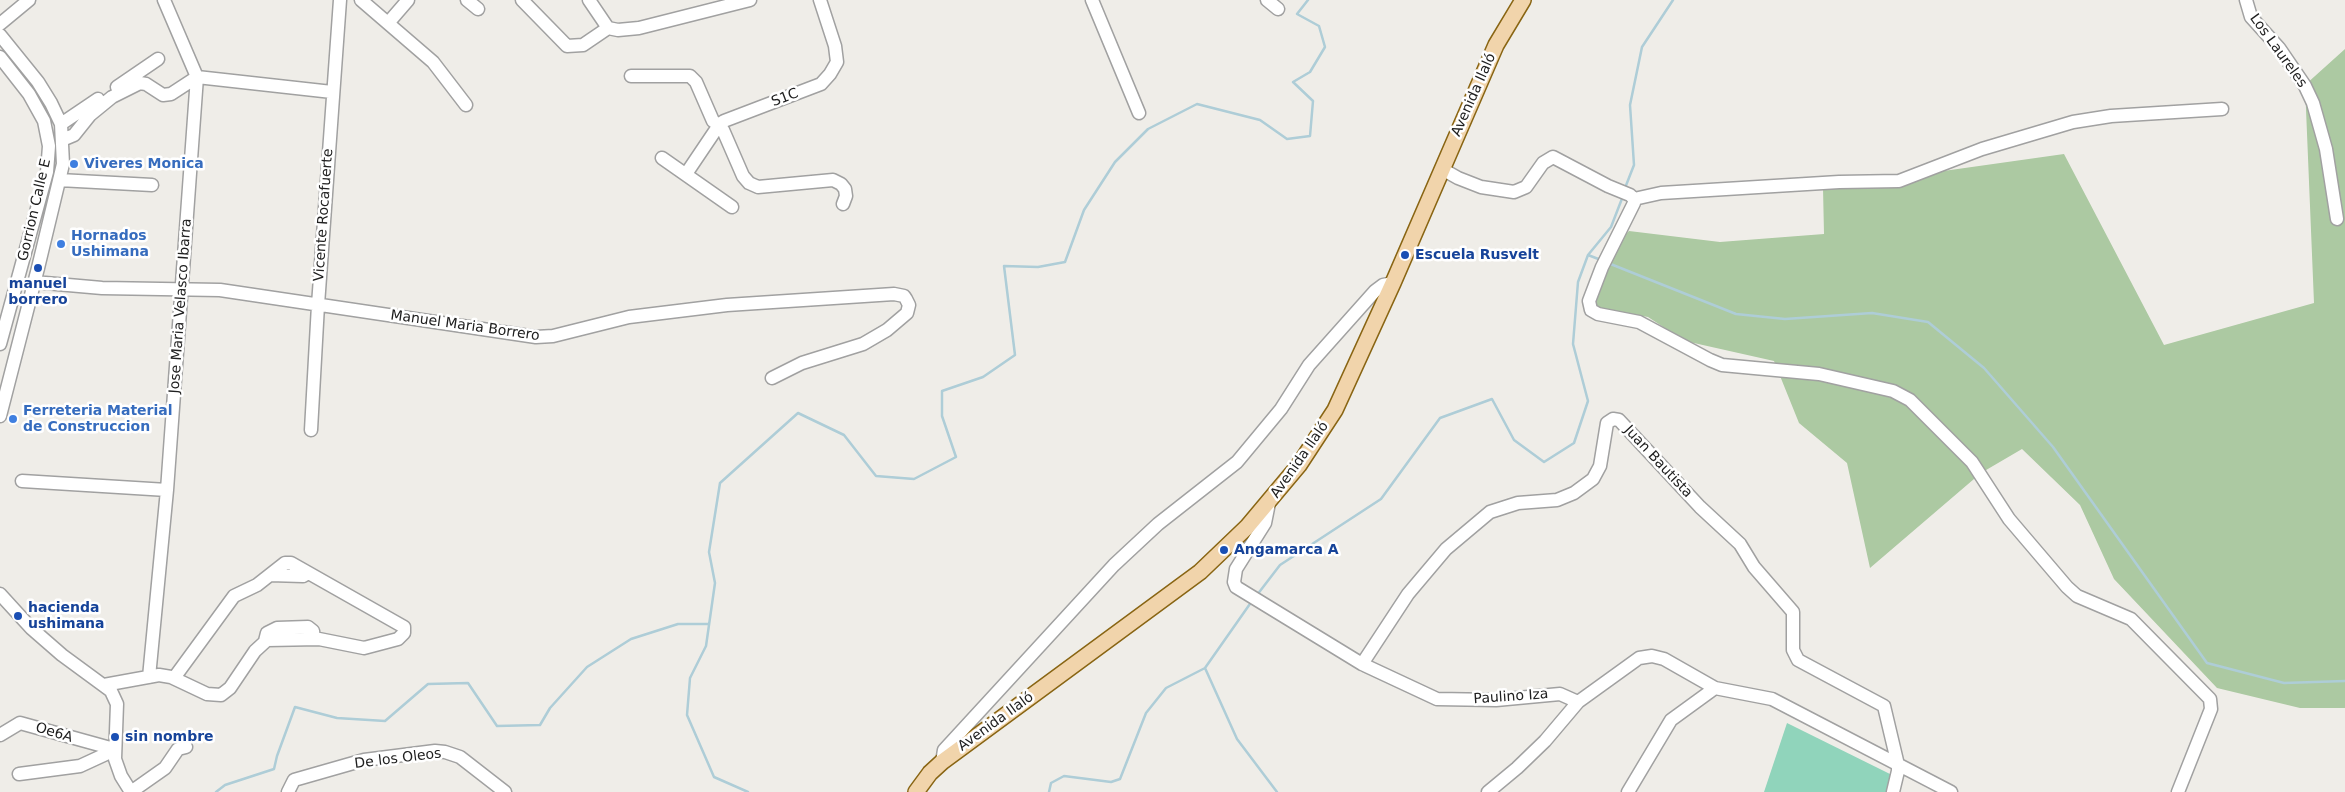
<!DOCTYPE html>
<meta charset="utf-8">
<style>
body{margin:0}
canvas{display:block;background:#efede8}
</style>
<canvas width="2345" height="792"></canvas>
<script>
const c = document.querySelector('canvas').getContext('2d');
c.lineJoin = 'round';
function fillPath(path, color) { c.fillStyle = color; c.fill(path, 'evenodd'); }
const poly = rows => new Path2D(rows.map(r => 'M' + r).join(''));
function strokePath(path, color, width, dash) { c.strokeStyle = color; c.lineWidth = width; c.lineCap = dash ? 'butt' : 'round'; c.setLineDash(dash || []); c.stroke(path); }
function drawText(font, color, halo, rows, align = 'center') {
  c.font = font + ' "DejaVu Sans",sans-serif'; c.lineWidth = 5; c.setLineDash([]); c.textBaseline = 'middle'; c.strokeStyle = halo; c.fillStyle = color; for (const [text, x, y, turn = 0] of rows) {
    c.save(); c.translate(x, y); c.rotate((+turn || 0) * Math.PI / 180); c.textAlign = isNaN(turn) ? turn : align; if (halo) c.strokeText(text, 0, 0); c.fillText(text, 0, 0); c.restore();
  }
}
fillPath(poly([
 [2345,49,2345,708,2300,708,2217,688,2114,579,2080,505,2022,449,1981,473,1870,568,1847,463,1799,423,1774,361,1685,341,1648,317,1596,308,1595,280,1609,250,1629,231,1720,242,1824,234,1823,188,2064,154,2164,345,2314,303,2305,85]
]), '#acc9a2');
fillPath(poly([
 [1787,723,1892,775,1887,792,1764,792]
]), '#90d4bb');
strokePath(poly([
 [1625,188,1634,165,1630,105,1642,47,1673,0],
 [1588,255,1601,260],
 [1608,263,1736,314,1785,319,1872,313,1928,322,1984,368,2053,447,2207,663,2284,683,2345,681],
 [1257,595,1280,565,1381,499,1440,418,1492,399,1514,440,1544,462,1574,443,1588,401,1573,344,1578,282,1588,255,1611,227,1623,196],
 [1205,668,1237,739,1277,792],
 [216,792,225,785,274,769,277,756,295,707,337,718,385,721,428,684,468,683,497,726,540,725,550,708,587,667,631,639,678,624,708,624],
 [748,792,714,777,687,715,690,678,706,646,715,583,709,552,720,483,798,413,844,435,876,476,914,479,956,457,942,416,942,391,983,377,1015,355,1004,266,1038,267,1065,262,1084,210,1115,162,1148,129,1197,104,1260,120,1287,139,1310,136,1313,101,1293,82,1310,72,1325,47,1319,26,1297,14,1308,0],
 [1049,792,1051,783,1064,776,1111,782,1120,779,1146,713,1166,688,1205,668,1252,601]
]), '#aecdd7', 2.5);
const minor = poly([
 [361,0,433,62,466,105],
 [467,0,478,9],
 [522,0,567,46,583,45,608,28],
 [589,0,608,28],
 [1092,0,1139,113],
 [1267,0,1278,9],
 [2246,0,2251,17,2279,48,2305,86,2313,103,2326,149,2337,219],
 [389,22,408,0],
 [0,24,29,0],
 [608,28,618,30,639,28,750,0],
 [0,35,38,82,51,103,61,124,63,164,38,268,0,416],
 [0,57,29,94,44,121,49,146,47,172,0,344],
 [631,76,690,76,696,82,713,121,719,125,723,130,743,176,749,183,758,187,833,180,841,184,845,189,846,196,843,204],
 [117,87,158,59],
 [61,124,98,99],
 [62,140,74,135,90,115,112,97,140,83,146,84,163,95,171,94,197,77,332,92],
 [662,158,732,207],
 [1442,169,1458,178,1481,187,1514,192,1526,187,1543,163,1553,157,1608,186,1630,195,1634,199,1634,203,1602,267,1589,301,1591,310,1598,314,1639,322,1710,360,1722,365,1819,374,1893,391,1910,400,1972,462,2009,519,2067,587,2077,596,2131,619,2210,699,2211,709,2178,792],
 [686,174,719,125,724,121,821,84,830,74,837,62,835,46,820,0],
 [59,180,152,185],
 [1634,199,1661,193,1839,182,1899,181,1982,149,2073,122,2111,116,2222,109],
 [34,282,102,288,220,290,536,337,553,336,629,317,727,305,894,294,904,296,906,299,909,305,907,313,887,330,863,344,802,363,772,378],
 [311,430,318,305,340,0],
 [22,481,167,490],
 [1269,503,1265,523,1236,569,1234,582,1236,587,1362,664,1437,699,1496,700,1560,694,1578,702,1639,658,1652,656,1664,659,1715,688,1772,699,1951,792],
 [270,575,303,576,308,573],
 [0,594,31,628,62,655,111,691,117,704,115,759,121,776,131,792],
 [265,641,267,633,277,628,308,627,313,631,314,639],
 [1362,664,1408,594,1446,549,1490,512,1518,503,1557,500,1574,493,1593,479,1600,466,1607,423,1613,419,1619,420,1700,507,1740,544,1754,567,1793,612,1793,650,1798,660,1884,706,1898,765,1898,771,1893,792],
 [149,677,167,490,197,77,164,0],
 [104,685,159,675,171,677,207,694,221,695,230,688,255,651,267,640,319,639,364,648,398,639,404,633,404,627,291,563,285,563,257,585,234,596,174,678],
 [0,735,20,723,114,749],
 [942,762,944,750,1114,565,1158,524,1237,462,1281,409,1309,365,1375,291,1383,285,1393,283],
 [19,774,80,766,106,754,111,749],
 [131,792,165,768,178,749,186,747],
 [288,792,294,780,364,760,435,751,445,752,460,757,505,792],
 [1488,792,1517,768,1545,741,1578,702],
 [1628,792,1671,720,1715,688]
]);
const major = poly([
 [916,792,930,773,942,762,1200,572,1247,527,1299,465,1335,410,1393,283,1496,45,1523,0]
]);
strokePath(minor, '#a1a1a1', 15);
strokePath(major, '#896513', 18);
strokePath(minor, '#fff', 12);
strokePath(major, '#f1d4ab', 15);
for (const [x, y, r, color] of [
 [74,164,5,"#3f7fe0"],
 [61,244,5,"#3f7fe0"],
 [1405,255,5,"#1a4fb4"],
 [38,268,5,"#1a4fb4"],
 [13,419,5,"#3f7fe0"],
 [1224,550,5,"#1a4fb4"],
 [18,616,5,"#1a4fb4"],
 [115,737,5,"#1a4fb4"]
]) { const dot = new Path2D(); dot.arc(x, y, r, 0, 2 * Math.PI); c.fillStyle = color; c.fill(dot); strokePath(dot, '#fff', 2); }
drawText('14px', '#202020', '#fff', [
 ["Los Laureles",2278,51,54],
 ["Avenida Ilaló",1474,95,-66],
 ["S1C",785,98,-21],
 ["Gorrion Calle E",35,210,-77],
 ["Vicente Rocafuerte",324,215,-86],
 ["Jose Maria Velasco Ibarra",181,306,-86],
 ["Manuel Maria Borrero",465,326,8],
 ["Avenida Ilaló",1300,460,-55],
 ["Juan Bautista",1658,462,47],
 ["Paulino Iza",1511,697,-4],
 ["Avenida Ilaló",996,722,-36],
 ["Oe6A",54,733,17],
 ["De los Oleos",398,759,-7]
]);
drawText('bold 14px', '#366cbe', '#fff', [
 ["Viveres Monica",84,164],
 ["Hornados",71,236],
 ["Ushimana",71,252],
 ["Ferreteria Material",23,411],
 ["de Construccion",23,427]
], 'left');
drawText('bold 14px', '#164399', '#fff', [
 ["Escuela Rusvelt",1415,255],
 ["manuel",38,284,"center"],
 ["borrero",38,300,"center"],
 ["Angamarca A",1234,550],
 ["hacienda",28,608],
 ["ushimana",28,624],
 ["sin nombre",125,737]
], 'left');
</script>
